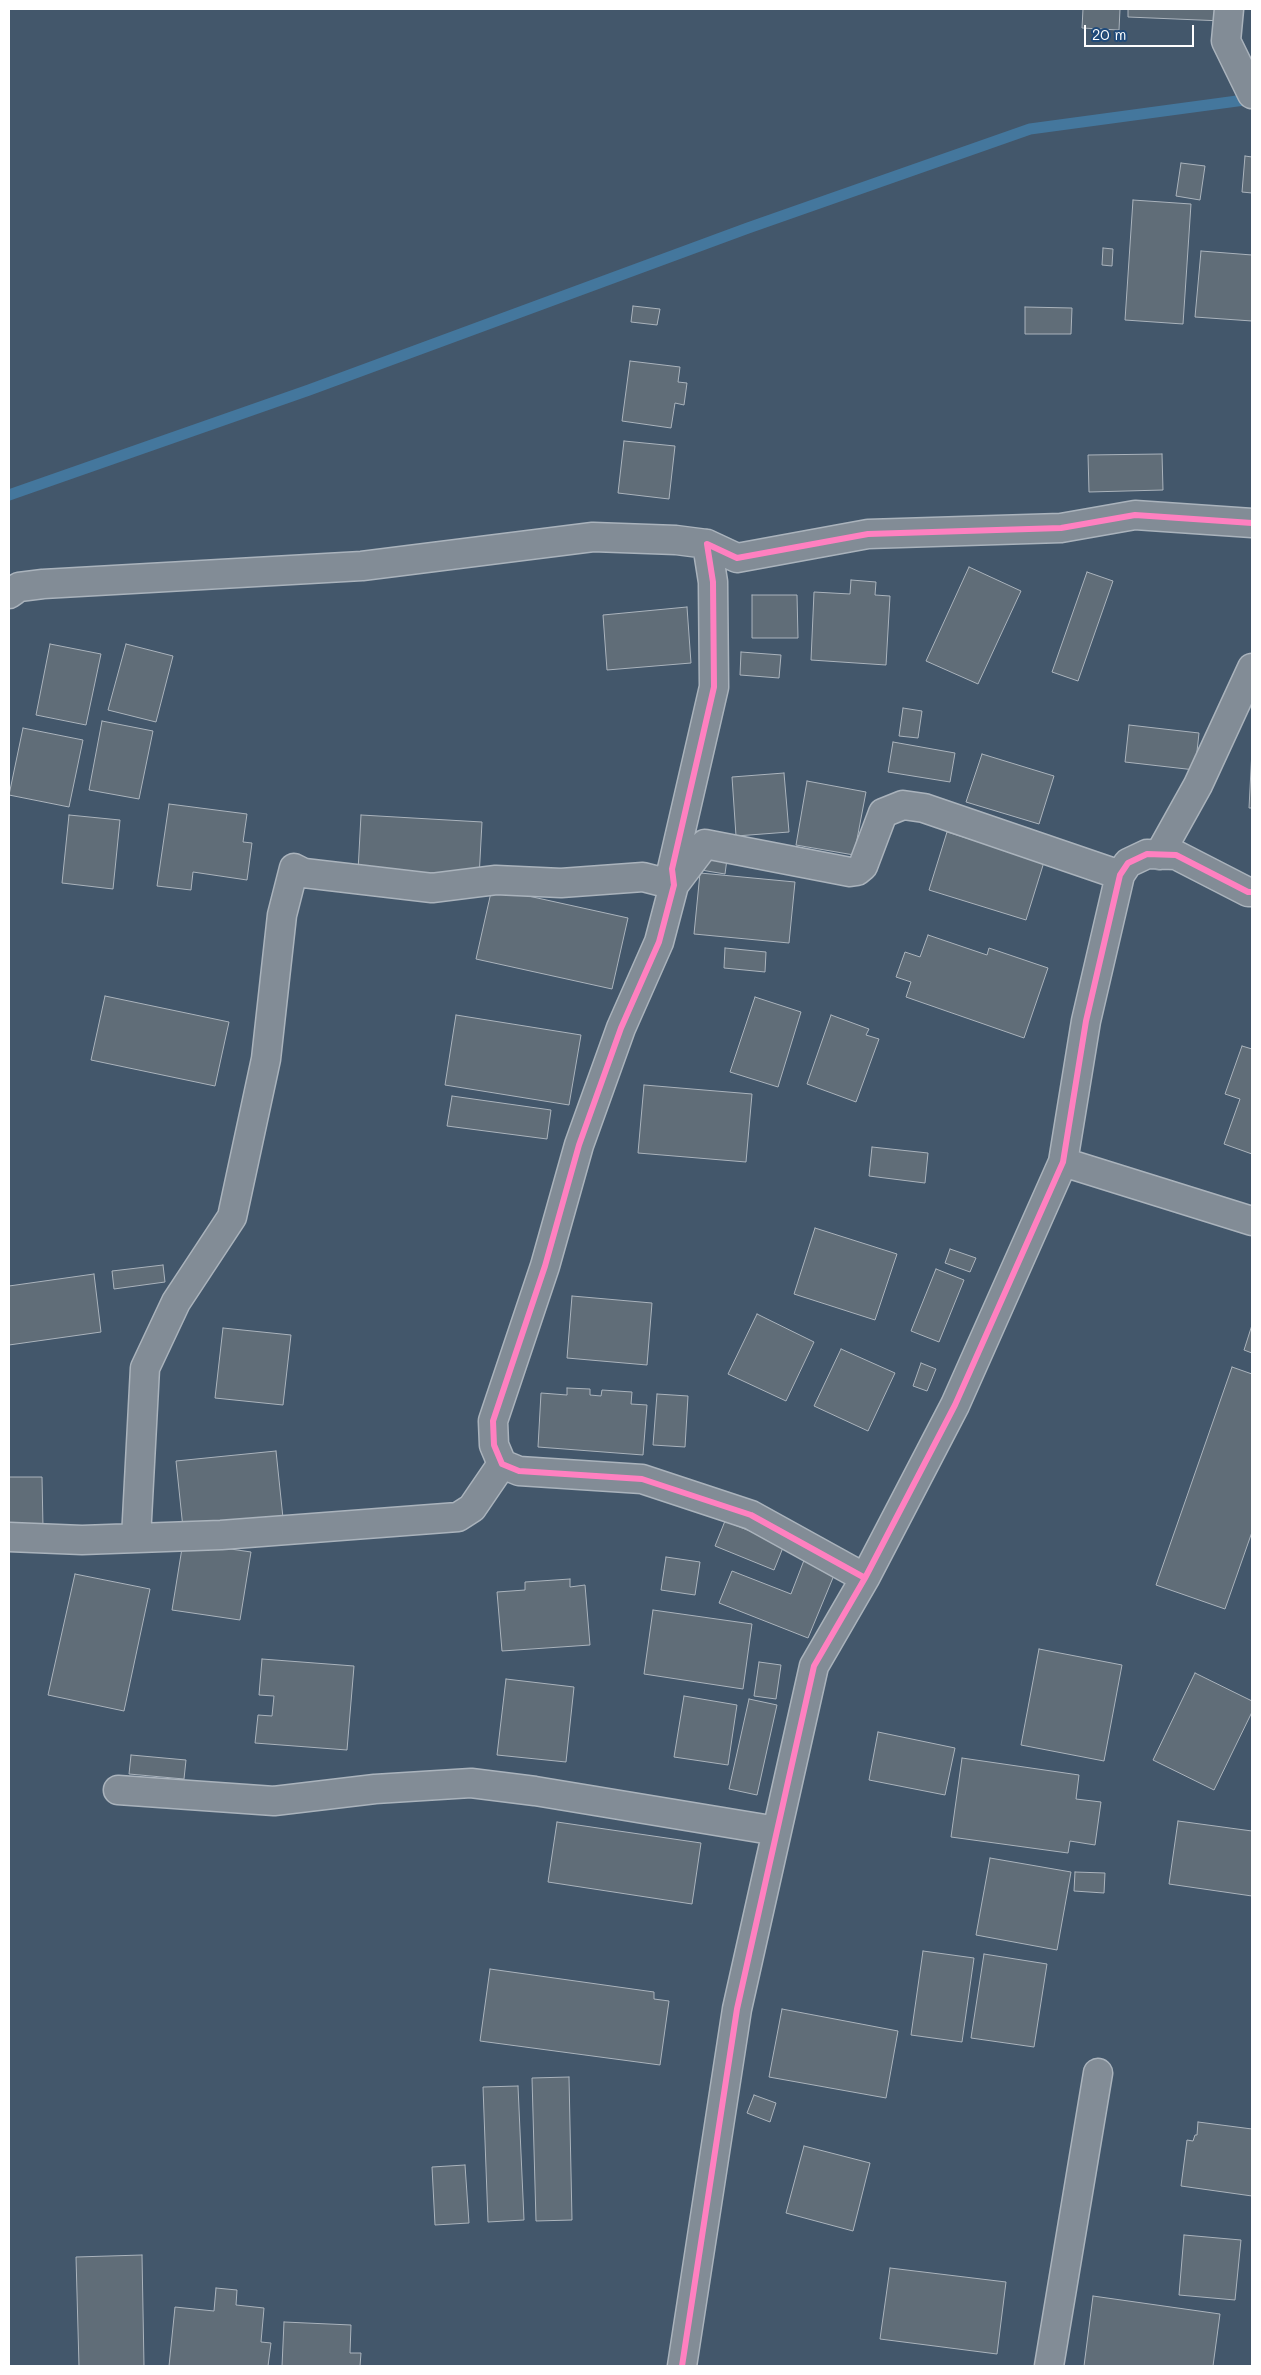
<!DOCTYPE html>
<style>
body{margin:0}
#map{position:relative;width:1261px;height:2375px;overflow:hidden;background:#43576b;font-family:Mali,sans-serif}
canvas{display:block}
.frame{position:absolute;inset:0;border:10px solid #fff;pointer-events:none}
.scale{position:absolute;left:1084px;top:25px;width:110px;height:22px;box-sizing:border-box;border:2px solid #fff;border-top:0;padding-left:6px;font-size:15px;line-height:18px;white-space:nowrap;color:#fff;-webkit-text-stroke:4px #1f4a7a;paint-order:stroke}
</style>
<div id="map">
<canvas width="1261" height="2375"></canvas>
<div class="frame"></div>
<div class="scale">20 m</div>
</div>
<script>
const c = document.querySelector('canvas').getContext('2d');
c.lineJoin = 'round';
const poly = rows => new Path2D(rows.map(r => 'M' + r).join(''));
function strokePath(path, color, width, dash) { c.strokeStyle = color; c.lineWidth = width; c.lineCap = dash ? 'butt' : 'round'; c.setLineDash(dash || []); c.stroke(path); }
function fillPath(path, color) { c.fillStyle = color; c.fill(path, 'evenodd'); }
strokePath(poly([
 [9,495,309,390,748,228,1030,129,1252,99]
]), '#44779d', 11);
const building = poly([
 [1083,9,1120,9,1119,30,1082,28,1083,9],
 [1128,9,1223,9,1223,21,1128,17,1128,9],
 [1245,156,1252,157,1252,193,1242,192,1245,156],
 [1181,163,1205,166,1200,200,1176,196,1181,163],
 [1133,200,1191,204,1183,324,1125,320,1133,200],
 [1103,248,1113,249,1112,266,1102,265,1103,248],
 [1201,251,1252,255,1252,321,1195,317,1201,251],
 [633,306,660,309,657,325,631,322,633,306],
 [1025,307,1072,308,1071,334,1025,334,1025,307],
 [630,361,680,367,678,382,687,383,684,405,675,403,671,428,622,421,630,361],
 [624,441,675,446,669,499,618,493,624,441],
 [1162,454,1163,490,1089,492,1088,455,1162,454],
 [969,567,1021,591,978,684,926,661,969,567],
 [1087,572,1113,581,1078,681,1052,672,1087,572],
 [851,580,876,582,875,595,890,596,886,665,811,660,814,592,850,594,851,580],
 [752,595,797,595,798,638,752,638,752,595],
 [687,607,691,663,607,670,603,615,687,607],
 [50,644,101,654,86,725,36,715,50,644],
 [126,644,173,656,156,722,108,710,126,644],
 [741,652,781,655,779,678,740,675,741,652],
 [903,708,922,711,918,738,899,736,903,708],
 [102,721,153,731,139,799,89,790,102,721],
 [1129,725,1199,733,1195,770,1125,762,1129,725],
 [23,728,83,740,69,807,9,795,23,728],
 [893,742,955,753,950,782,888,772,893,742],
 [1252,750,1252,808,1249,808,1252,750],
 [982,754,1054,776,1039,824,966,802,982,754],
 [784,773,789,832,736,836,732,777,784,773],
 [807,781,866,792,854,855,796,845,807,781],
 [169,804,247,814,243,842,252,843,247,880,193,872,191,890,157,886,169,804],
 [69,815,120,820,113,889,62,883,69,815],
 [361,815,482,822,479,878,358,871,361,815],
 [947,832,1044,862,1026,920,929,890,947,832],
 [698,854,727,859,725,874,695,869,698,854],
 [700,873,795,882,789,943,694,934,700,873],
 [492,888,628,918,612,989,476,959,492,888],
 [928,935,987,955,989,948,1048,968,1024,1038,906,997,911,982,896,977,905,952,920,957,928,935],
 [725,948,766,952,765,972,724,968,725,948],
 [105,996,229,1022,215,1086,91,1060,105,996],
 [755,997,801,1012,778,1087,730,1072,755,997],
 [456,1015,581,1035,569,1105,445,1085,456,1015],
 [831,1015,869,1029,866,1035,879,1039,856,1102,807,1084,831,1015],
 [1242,1046,1252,1049,1252,1154,1224,1144,1240,1099,1225,1094,1242,1046],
 [644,1085,752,1094,746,1162,638,1153,644,1085],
 [452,1096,551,1110,547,1139,447,1126,452,1096],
 [872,1147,928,1153,925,1183,869,1176,872,1147],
 [815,1228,897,1254,875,1320,794,1294,815,1228],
 [950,1249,976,1258,970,1272,945,1263,950,1249],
 [163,1265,165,1282,114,1289,112,1271,163,1265],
 [936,1269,964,1280,939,1342,911,1331,936,1269],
 [94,1274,101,1332,9,1345,9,1286,94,1274],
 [572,1296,652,1303,647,1365,567,1358,572,1296],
 [757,1314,814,1342,786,1401,728,1374,757,1314],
 [1252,1325,1252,1353,1244,1350,1252,1325],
 [223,1328,291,1335,283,1405,215,1398,223,1328],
 [841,1349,895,1373,868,1431,814,1406,841,1349],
 [921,1363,936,1369,927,1391,913,1386,921,1363],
 [1232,1367,1252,1374,1252,1532,1225,1609,1156,1585,1232,1367],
 [567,1388,590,1389,590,1395,601,1396,602,1390,632,1392,631,1404,647,1405,643,1455,538,1447,541,1393,567,1395,567,1388],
 [657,1394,688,1396,685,1447,653,1445,657,1394],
 [276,1451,283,1518,183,1528,176,1461,276,1451],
 [9,1477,42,1477,43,1528,9,1528,9,1477],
 [725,1521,784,1545,774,1570,715,1546,725,1521],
 [183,1542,251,1552,240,1620,172,1610,183,1542],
 [806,1555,837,1568,808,1638,719,1603,732,1571,791,1594,806,1555],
 [666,1557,700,1562,695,1595,661,1590,666,1557],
 [75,1574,150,1589,124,1711,48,1695,75,1574],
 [570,1579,570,1587,585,1585,590,1645,502,1651,497,1592,525,1590,525,1582,570,1579],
 [653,1610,752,1624,743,1689,644,1674,653,1610],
 [1039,1649,1122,1665,1104,1761,1021,1745,1039,1649],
 [262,1659,354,1666,347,1750,255,1743,258,1715,272,1716,274,1696,259,1695,262,1659],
 [759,1662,781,1665,776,1699,754,1696,759,1662],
 [1195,1673,1252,1701,1252,1712,1214,1790,1153,1760,1195,1673],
 [506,1679,574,1687,566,1762,497,1755,506,1679],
 [684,1696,737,1705,728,1765,674,1757,684,1696],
 [749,1699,777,1705,757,1795,729,1789,749,1699],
 [878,1732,955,1748,945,1795,869,1780,878,1732],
 [131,1755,186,1760,184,1779,129,1774,131,1755],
 [962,1758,1079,1775,1076,1799,1101,1802,1095,1845,1070,1841,1068,1853,951,1837,962,1758],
 [1178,1821,1252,1831,1252,1896,1169,1884,1178,1821],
 [557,1822,701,1843,692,1904,548,1882,557,1822],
 [990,1858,1071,1872,1057,1950,976,1935,990,1858],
 [1075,1872,1105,1873,1104,1893,1074,1891,1075,1872],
 [923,1951,974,1958,962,2042,911,2035,923,1951],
 [984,1954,1047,1964,1034,2047,971,2038,984,1954],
 [490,1969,654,1992,654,1999,669,2001,660,2065,480,2041,490,1969],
 [782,2009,898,2031,886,2098,769,2077,782,2009],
 [569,2077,572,2220,536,2221,532,2078,569,2077],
 [518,2086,524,2220,488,2222,483,2087,518,2086],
 [754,2095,776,2103,770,2122,747,2113,754,2095],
 [1198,2122,1252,2129,1252,2196,1181,2186,1187,2140,1193,2141,1195,2135,1197,2135,1198,2122],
 [804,2146,870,2163,853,2231,786,2213,804,2146],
 [465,2165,469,2223,435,2225,432,2167,465,2165],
 [1184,2235,1241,2240,1235,2300,1179,2295,1184,2235],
 [142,2255,144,2366,79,2366,76,2257,142,2255],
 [890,2268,1006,2282,997,2354,880,2339,890,2268],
 [216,2288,237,2290,236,2305,264,2308,261,2342,271,2343,268,2366,169,2366,175,2307,214,2311,216,2288],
 [1093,2296,1220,2314,1213,2366,1084,2366,1093,2296],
 [284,2322,351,2325,350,2353,361,2353,360,2366,282,2366,284,2322]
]);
fillPath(building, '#606d78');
strokePath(building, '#aab3bc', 1);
const street = poly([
 [1229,9,1226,41,1252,94],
 [9,594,19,587,43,584,362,566,593,537,676,540,707,544],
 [1159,855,1198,785,1252,668],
 [674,885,705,844,850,872,857,871,863,866,883,813,903,805,924,808,1120,875],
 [1063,1162,1252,1221],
 [9,1537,82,1540,221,1535,458,1517,472,1508,502,1464],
 [136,1538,145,1368,176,1302,232,1217,266,1059,282,915,294,868,304,873,432,888,496,880,561,883,643,877,674,885],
 [865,1578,751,1515,642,1479,519,1471,502,1464,494,1445,493,1421,545,1266,579,1145,621,1028,659,942,674,885,672,869,714,687,713,582,707,544,737,558,868,534,1061,528,1135,515,1252,523],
 [118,1790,274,1801,375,1789,471,1783,535,1791,777,1831],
 [682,2366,737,2009,814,1666,865,1578,955,1405,1063,1162,1086,1021,1120,875,1128,863,1147,854,1176,855,1248,892,1252,892],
 [1049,2366,1098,2073]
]);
strokePath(street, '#aab3bc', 31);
strokePath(street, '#828c96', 28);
strokePath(poly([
 [865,1578,751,1515,642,1479,519,1471,502,1464,494,1445,493,1421,545,1266,579,1145,621,1028,659,942,674,885,672,869,714,687,713,582,707,544,737,558,868,534,1061,528,1135,515,1252,523],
 [682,2366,737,2009,814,1666,865,1578,955,1405,1063,1162,1086,1021,1120,875,1128,863,1147,854,1176,855,1248,892,1252,892]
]), '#ff80c0', 6);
</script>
